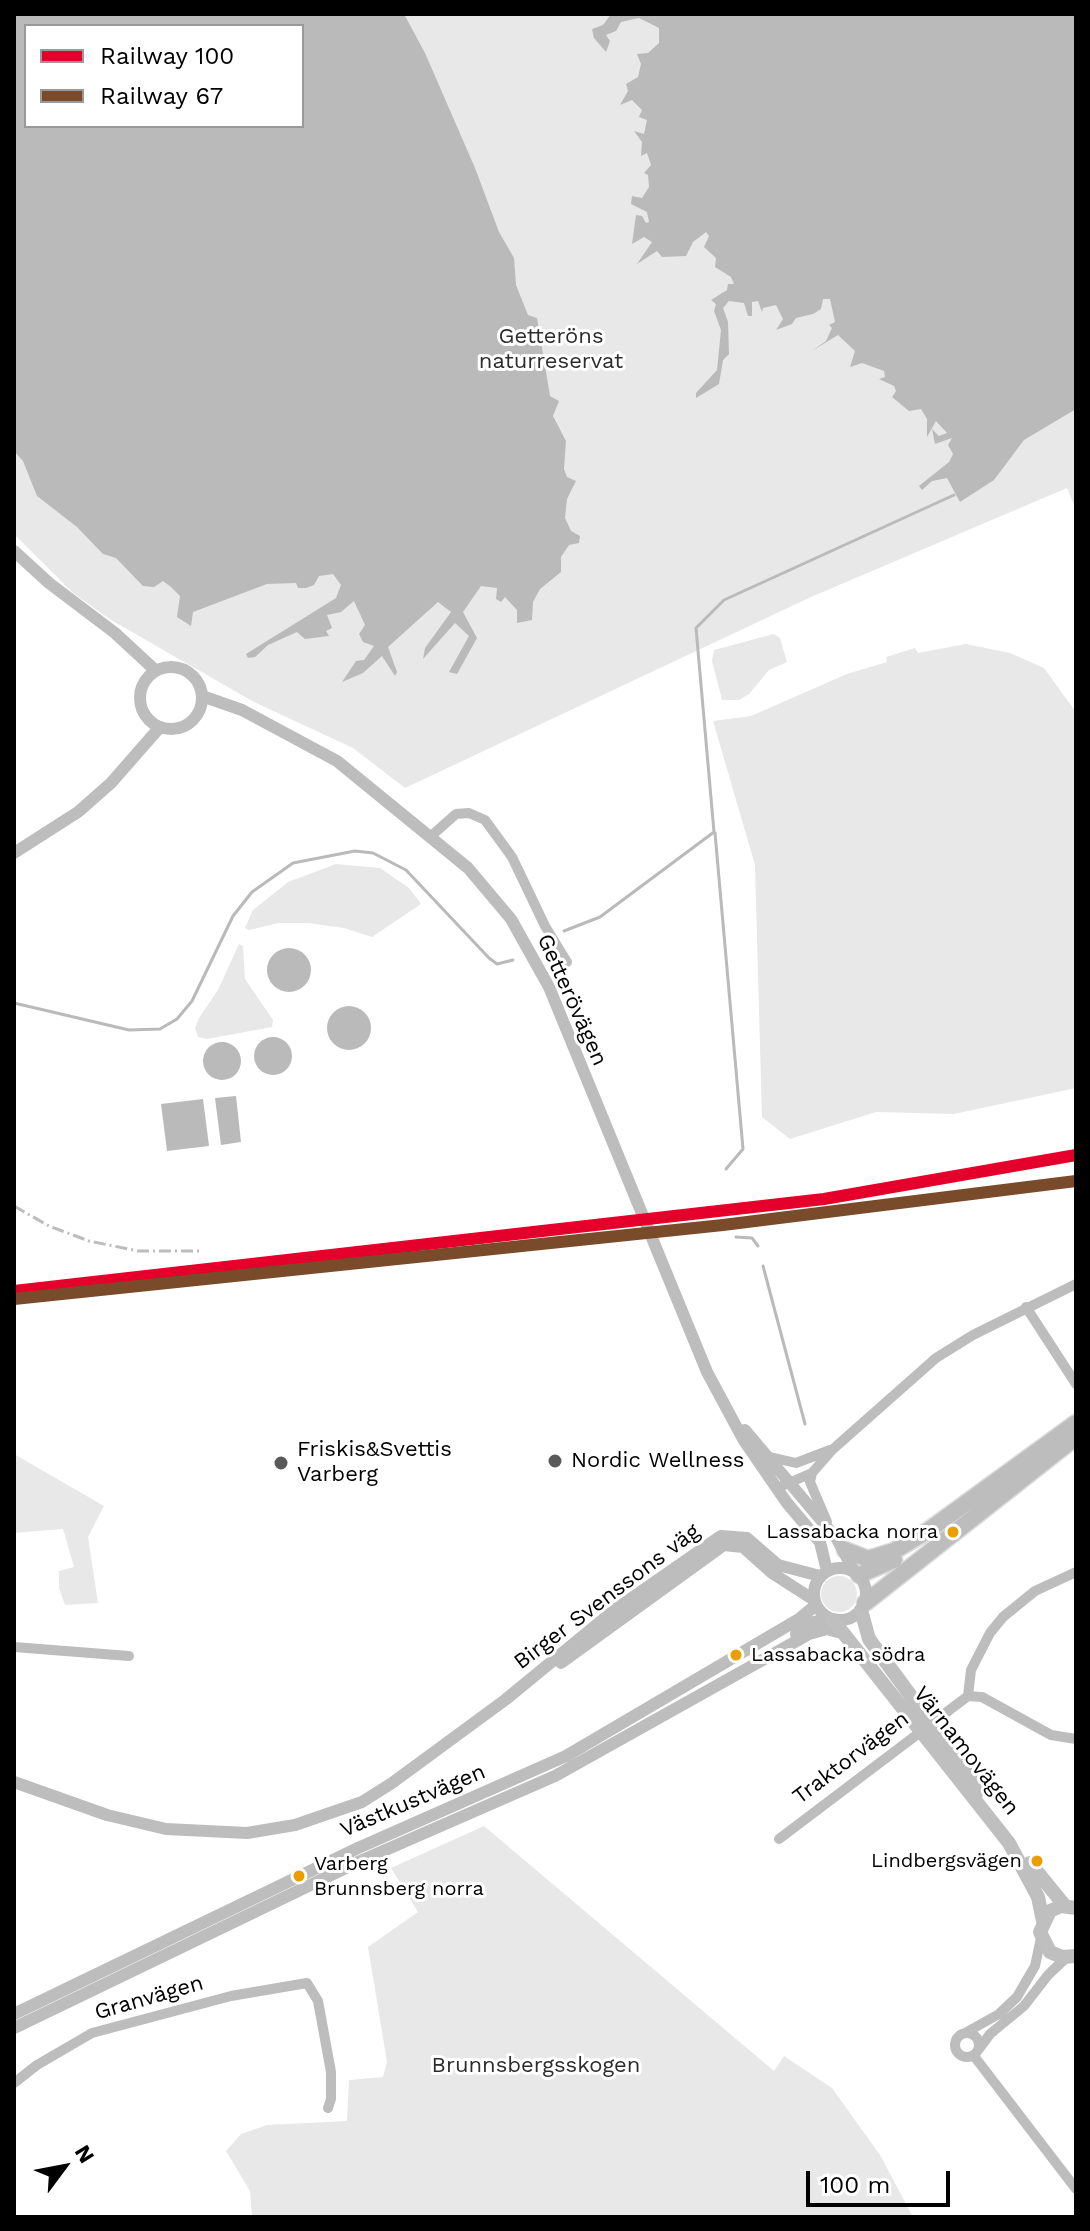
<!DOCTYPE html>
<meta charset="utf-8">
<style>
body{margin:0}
#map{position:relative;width:1090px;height:2231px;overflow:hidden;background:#fff;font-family:"Work Sans",sans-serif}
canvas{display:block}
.frame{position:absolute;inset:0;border:16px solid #000;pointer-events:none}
.legend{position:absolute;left:24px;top:24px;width:280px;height:104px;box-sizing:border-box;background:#fff;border:2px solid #999;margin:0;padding:10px 14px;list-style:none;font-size:24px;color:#000}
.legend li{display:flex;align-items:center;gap:16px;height:40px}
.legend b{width:40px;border:2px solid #999}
.north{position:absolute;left:24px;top:2127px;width:80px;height:80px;-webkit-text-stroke:6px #fff;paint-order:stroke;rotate:58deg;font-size:22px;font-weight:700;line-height:32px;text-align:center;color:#000}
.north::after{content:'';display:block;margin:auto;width:28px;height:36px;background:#000;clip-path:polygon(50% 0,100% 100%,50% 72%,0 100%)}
.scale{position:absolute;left:806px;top:2171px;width:144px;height:36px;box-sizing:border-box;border:4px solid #000;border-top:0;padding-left:10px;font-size:24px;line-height:28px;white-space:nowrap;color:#000;-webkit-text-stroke:6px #fff;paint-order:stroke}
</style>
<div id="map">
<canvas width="1090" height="2231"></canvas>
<div class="frame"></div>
<ul class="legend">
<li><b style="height:10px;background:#e4002b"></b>Railway 100</li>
<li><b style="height:10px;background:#7a4b2a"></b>Railway 67</li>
</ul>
<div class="north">N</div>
<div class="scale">100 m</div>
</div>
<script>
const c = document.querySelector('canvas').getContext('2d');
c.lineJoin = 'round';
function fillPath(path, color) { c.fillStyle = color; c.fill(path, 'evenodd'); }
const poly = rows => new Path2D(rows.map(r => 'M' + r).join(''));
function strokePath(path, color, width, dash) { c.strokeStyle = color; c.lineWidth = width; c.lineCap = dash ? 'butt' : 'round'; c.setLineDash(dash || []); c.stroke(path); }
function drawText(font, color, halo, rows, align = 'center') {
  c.font = font + ' "Work Sans",sans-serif'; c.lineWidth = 6; c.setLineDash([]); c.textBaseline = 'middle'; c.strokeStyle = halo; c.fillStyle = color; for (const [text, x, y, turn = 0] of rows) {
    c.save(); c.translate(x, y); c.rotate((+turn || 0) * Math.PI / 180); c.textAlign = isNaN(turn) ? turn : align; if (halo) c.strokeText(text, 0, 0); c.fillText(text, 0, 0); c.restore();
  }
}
fillPath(poly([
 [14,14,1076,14,1076,510,1067,488,811,597,405,788,353,748,254,702,111,620,73,593,14,534],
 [26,26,302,26,302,126,26,126],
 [774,634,780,638,787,662,769,670,749,694,739,700,722,700,712,661,714,650],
 [966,644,1010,653,1044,668,1076,712,1076,1088,954,1114,876,1112,790,1139,762,1117,755,865,713,721,751,716,847,674,887,662,886,657,915,648,918,653],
 [336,864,380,868,409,888,421,904,372,937,344,928,308,923,279,923,249,930,245,928,253,910,288,882],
 [239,944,243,946,245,979,273,1020,272,1027,207,1039,198,1037,195,1028,199,1018,218,990],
 [14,1454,104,1506,88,1537,98,1603,65,1605,59,1588,59,1571,74,1567,63,1529,14,1533],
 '821 1594a18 18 0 1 1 36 0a18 18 0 1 1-36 0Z',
 [484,1826,774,2071,784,2056,832,2088,880,2155,913,2217,252,2217,250,2191,226,2151,241,2134,267,2125,347,2121,349,2080,383,2077,387,2062,368,1947,418,1912,391,1868]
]), '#e8e8e8');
fillPath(poly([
 [14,14,404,14,425,53,475,168,499,232,514,258,516,285,528,315,537,318,550,396,559,401,553,416,566,441,564,469,567,477,576,481,567,499,565,518,571,531,580,536,579,543,569,545,561,557,561,572,540,589,533,602,532,620,517,623,517,610,505,597,501,602,496,599,497,588,481,586,463,612,477,638,457,674,449,672,469,636,455,623,423,659,425,648,451,612,438,602,388,647,397,672,395,676,382,656,363,673,342,682,356,661,364,660,374,646,363,642,359,634,365,625,354,601,341,612,327,615,332,628,326,631,329,636,305,639,297,632,268,645,255,657,248,658,246,654,336,598,341,585,333,574,319,576,314,585,306,588,298,588,296,583,267,584,193,612,191,626,177,617,180,596,171,587,163,581,154,587,143,586,116,558,103,554,77,527,37,496,23,461,14,451],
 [302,26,302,126,26,126,26,26],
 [611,14,1076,14,1076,409,1024,440,994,480,960,502,947,478,932,481,922,490,919,486,949,462,953,454,948,445,952,438,935,444,932,429,939,436,947,433,936,421,927,437,927,419,921,409,909,411,892,397,896,391,894,386,879,379,885,377,884,371,862,363,850,367,855,351,838,335,812,351,826,341,832,328,829,325,835,322,830,299,823,299,821,309,813,314,796,318,792,324,776,330,783,319,776,305,763,308,762,312,758,301,752,302,752,316,748,316,744,303,729,301,723,308,728,322,729,354,723,360,719,384,696,398,696,393,717,370,721,330,714,311,716,304,711,300,727,290,728,284,734,284,731,277,715,267,716,258,704,247,709,236,706,232,693,242,686,256,662,257,657,251,637,264,652,242,644,237,632,244,636,215,642,216,646,223,649,222,647,212,631,204,632,196,642,198,649,187,648,175,644,173,651,165,647,153,641,156,642,142,634,131,644,134,647,120,639,117,642,110,632,100,620,105,628,91,626,84,638,77,641,64,637,54,648,53,659,43,659,28,639,18,621,22,616,31,606,35,610,41,606,52,594,38,592,29,603,25],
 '267 970a22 22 0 1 1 44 0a22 22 0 1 1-44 0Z',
 '327 1028a22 22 0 1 1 44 0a22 22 0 1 1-44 0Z',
 '254 1056a19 19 0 1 1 38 0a19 19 0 1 1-38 0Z',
 '203 1061a19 19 0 1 1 38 0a19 19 0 1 1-38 0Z',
 [236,1096,241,1142,221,1145,215,1098],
 [203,1099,209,1146,167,1151,161,1104]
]), '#bababa');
strokePath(poly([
 [715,833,743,1149,726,1169],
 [564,931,600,917,714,832,696,628,724,600,954,495],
 [14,1003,129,1030,160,1029,177,1019,192,1001,233,916,252,892,293,863,355,851,373,853,406,870,489,958,497,964,513,960],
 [736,1237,752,1238,758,1246],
 [763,1266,805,1424]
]), '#bababa', 3);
const primary = poly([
 [845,1550,868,1559,894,1551,929,1530,1076,1423],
 [859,1575,894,1560],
 [865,1603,1076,1437]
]);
strokePath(primary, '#dbdbdb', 19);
strokePath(poly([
 [430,837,456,814,469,813,485,820,512,857,545,926,567,962],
 [1026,1307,1076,1384],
 [770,1457,796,1463,830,1450],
 [777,1488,812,1473],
 [827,1522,810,1482,812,1473,832,1450,936,1358,973,1335,1076,1284],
 [14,1647,129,1656],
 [968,1696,971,1670,990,1633,1003,1617,1035,1591,1076,1572],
 [779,1839,968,1696,982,1697,1051,1735,1076,1739],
 '955 2045a12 12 0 1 1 24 0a12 12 0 1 1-24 0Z',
 [965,2033,999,2014,1017,1997,1035,1966,1041,1938],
 [979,2049,990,2034,1024,2006,1048,1975,1066,1958],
 [974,2056,1076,2189],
 [14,2083,37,2065,92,2033,231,1996,307,1983,318,2001,331,2072,331,2099,328,2108]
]), '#bdbdbd', 10);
strokePath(poly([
 [14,551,49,583,115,633,156,671],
 '140 698a31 31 0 1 1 62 0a31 31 0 1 1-62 0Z',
 [202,696,242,710,337,761,468,868,511,919,549,987,707,1372,743,1439,787,1503,820,1542,827,1571],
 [14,853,78,812,111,783,160,727],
 [745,1430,837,1539,855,1573],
 '814 1594a26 26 0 1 1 52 0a26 26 0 1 1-52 0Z',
 [796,1634,814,1622,829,1618],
 [561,1663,724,1545,743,1547,772,1573,814,1600],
 [14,1782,107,1815,166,1829,247,1833,295,1825,362,1802,392,1783,505,1700,616,1609,721,1536,747,1538,778,1565,820,1576],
 [14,2014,358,1848,566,1756,799,1619,816,1605],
 [14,2028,358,1862,555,1776,809,1634,827,1629,845,1634]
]), '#bdbdbd', 12);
strokePath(poly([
 [861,1610,869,1639,980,1790],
 [833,1620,1009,1843,1038,1897,1043,1921],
 [1030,1863,1065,1906],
 [1076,1908,1061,1906,1050,1911,1040,1932,1050,1952,1062,1957,1076,1956]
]), '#bfbfbf', 14);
strokePath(primary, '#bdbdbd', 16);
strokePath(poly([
 [14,1206,49,1226,89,1241,138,1251,202,1251]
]), '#bdbdbd', 3, [12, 4, 2, 4]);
strokePath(poly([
 [14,1291,824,1199,1076,1155]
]), '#e4002b', 12);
strokePath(poly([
 [14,1299,723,1225,1076,1181]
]), '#7a4b2a', 12);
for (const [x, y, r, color] of [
 [555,1461,8,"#595959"],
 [281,1463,8,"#595959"],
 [953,1532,7,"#eb9e00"],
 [736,1655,7,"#eb9e00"],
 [1037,1861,7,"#eb9e00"],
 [299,1876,7,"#eb9e00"]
]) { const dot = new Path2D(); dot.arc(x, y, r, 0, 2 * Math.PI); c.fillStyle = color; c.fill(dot); strokePath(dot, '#fff', 3); }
drawText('20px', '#000', '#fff', [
 ["Lassabacka norra",938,1532],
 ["Lassabacka södra",751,1655,"left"],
 ["Lindbergsvägen",1022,1861],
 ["Varberg",314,1864,"left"],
 ["Brunnsberg norra",314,1889,"left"]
], 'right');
drawText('22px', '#2c2c2c', '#fff', [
 ["Getteröns",551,337],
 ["naturreservat",551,362],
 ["Brunnsbergsskogen",536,2066]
]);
drawText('22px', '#000', '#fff', [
 ["Getterövägen",572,1000,66],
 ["Birger Svenssons väg",607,1597,-37],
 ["Värnamovägen",966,1751,52],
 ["Traktorvägen",851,1758,-37],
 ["Västkustvägen",413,1801,-23],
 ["Granvägen",149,1998,-16]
]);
drawText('22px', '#000', '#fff', [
 ["Friskis&Svettis",297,1450],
 ["Varberg",297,1475],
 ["Nordic Wellness",571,1461]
], 'left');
</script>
